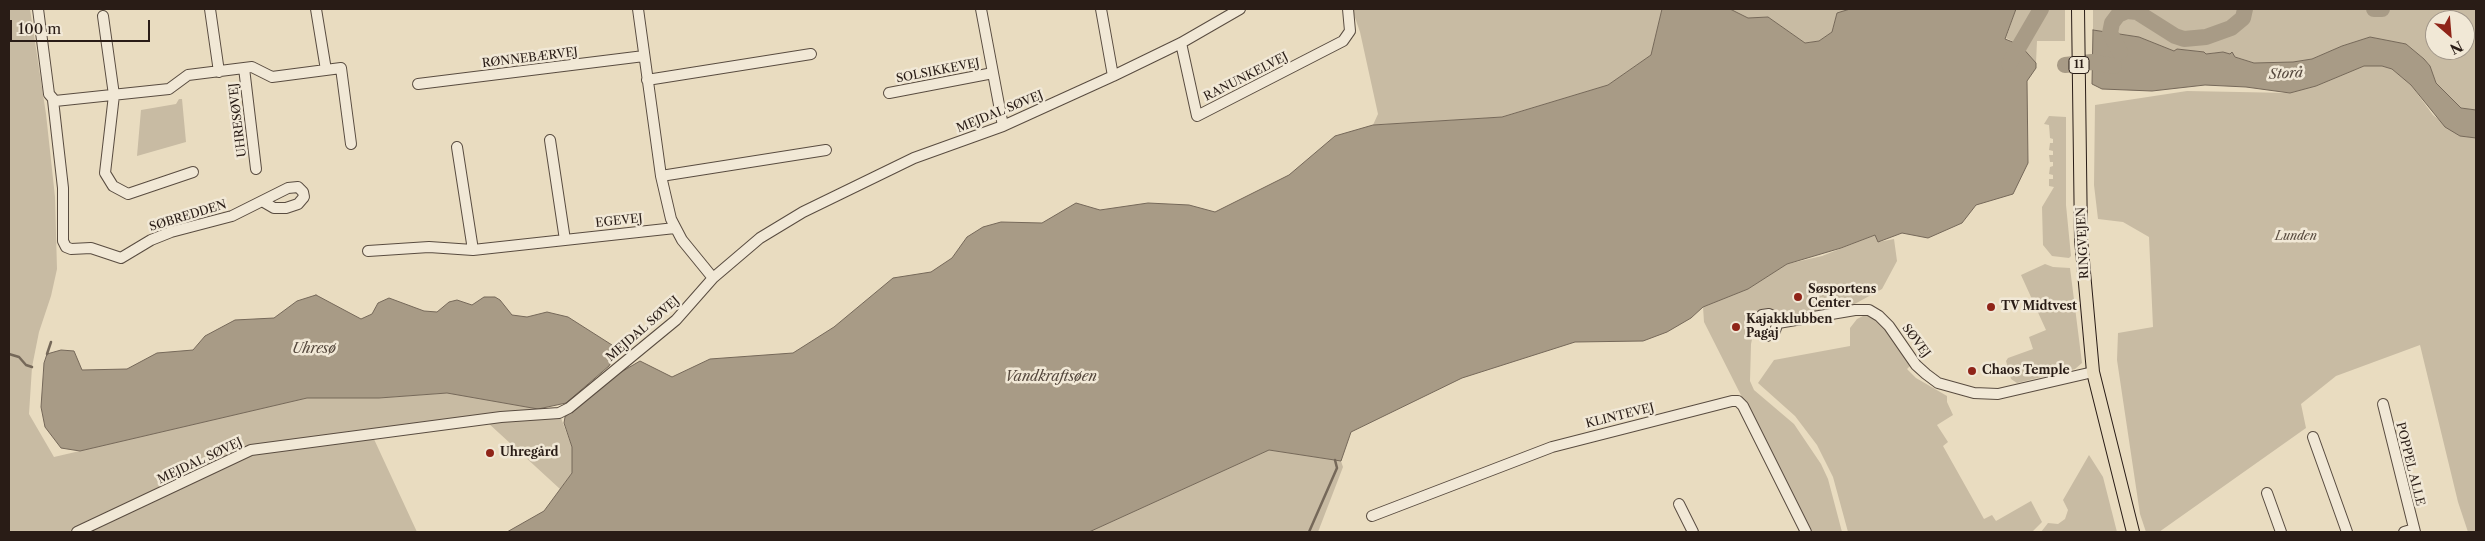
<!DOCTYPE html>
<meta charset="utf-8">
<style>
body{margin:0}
#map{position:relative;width:2485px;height:541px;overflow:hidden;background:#e9dcc0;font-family:"Libre Caslon Text",serif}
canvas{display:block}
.frame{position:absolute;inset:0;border:10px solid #291c16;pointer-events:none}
.north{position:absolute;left:2425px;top:10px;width:50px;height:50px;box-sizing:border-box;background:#f1e8d6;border:1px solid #a19689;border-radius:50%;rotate:153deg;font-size:14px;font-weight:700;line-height:20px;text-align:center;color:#291c16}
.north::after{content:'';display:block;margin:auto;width:18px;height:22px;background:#8f2418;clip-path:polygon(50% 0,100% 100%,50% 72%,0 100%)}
.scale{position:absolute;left:10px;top:20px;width:140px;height:22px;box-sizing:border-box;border:2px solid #291c16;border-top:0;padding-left:6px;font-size:15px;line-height:18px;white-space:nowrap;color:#291c16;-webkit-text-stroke:4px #f1e8d6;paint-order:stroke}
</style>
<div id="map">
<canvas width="2485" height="541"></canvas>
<div class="frame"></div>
<div class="north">N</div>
<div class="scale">100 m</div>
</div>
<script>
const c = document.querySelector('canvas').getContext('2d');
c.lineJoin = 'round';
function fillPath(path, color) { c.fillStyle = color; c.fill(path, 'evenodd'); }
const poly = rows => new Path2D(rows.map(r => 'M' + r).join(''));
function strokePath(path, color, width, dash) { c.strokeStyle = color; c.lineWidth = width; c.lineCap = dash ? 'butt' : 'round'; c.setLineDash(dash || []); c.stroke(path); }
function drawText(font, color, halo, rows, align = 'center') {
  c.font = font + ' "Libre Caslon Text",serif'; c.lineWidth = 5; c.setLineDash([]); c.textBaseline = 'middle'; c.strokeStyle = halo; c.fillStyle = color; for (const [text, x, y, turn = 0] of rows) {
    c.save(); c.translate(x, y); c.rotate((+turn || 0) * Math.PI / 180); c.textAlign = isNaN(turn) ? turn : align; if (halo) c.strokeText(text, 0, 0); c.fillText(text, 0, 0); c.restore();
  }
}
fillPath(poly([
 [9,9,30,9,46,114,55,197,57,269,51,296,39,332,32,367,29,414,54,457,307,398,379,398,449,393,538,409,453,422,250,446,68,532,9,532],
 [1352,9,1662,9,1651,55,1608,85,1501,117,1373,125,1378,114,1360,32],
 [1730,9,1850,9,1837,13,1832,32,1819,41,1805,43,1768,17,1748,18],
 [2016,9,2065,9,2065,41,2037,41,2036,63,2020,45,2006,38],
 [2093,9,2476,9,2476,110,2461,108,2436,83,2430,66,2424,59,2406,44,2370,37,2342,46,2312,59,2293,62,2254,63,2221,52,2206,54,2203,52,2178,49,2174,51,2139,37,2093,30],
 [2435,20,2465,20,2465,50,2435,50],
 [2364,66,2382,66,2392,69,2411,85,2433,115,2460,136,2476,138,2476,532,2468,532,2458,502,2420,345,2336,376,2301,404,2306,428,2159,532,2146,532,2140,514,2117,360,2118,333,2153,327,2149,237,2123,222,2098,219,2094,185,2095,105,2187,91,2290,93,2316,86],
 [179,99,182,99,186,142,137,156,141,110,176,104],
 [2049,116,2066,117,2066,205,2071,256,2069,258,2052,256,2043,245,2042,207,2054,187,2049,186,2049,179,2053,179,2053,175,2049,174,2050,167,2053,166,2053,162,2050,162,2049,155,2053,155,2053,151,2049,150,2050,143,2053,143,2053,139,2050,138,2049,125,2044,124],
 [1875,235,1878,242,1894,239,1897,261,1882,289,1851,306,1784,318,1779,312,1769,309,1754,330,1751,344,1750,381,1754,390,1794,424,1821,464,1828,479,1842,532,1810,532,1704,322,1703,307,1748,289,1787,264,1822,256],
 [2045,264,2053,267,2070,268,2082,363,2075,369,2017,383,2011,379,2006,361,2008,358,2033,349,2029,337,2046,330,2021,275],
 [1863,316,1870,316,1883,324,1912,364,1907,369,1916,378,1947,396,1947,402,1953,415,1937,425,1948,442,1943,446,1984,519,1992,515,1996,521,2031,501,2042,522,2032,532,1848,532,1833,477,1817,445,1795,416,1758,383,1774,360,1850,346,1850,328,1857,319],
 [561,418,572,447,572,473,560,489,487,422],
 [373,437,417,532,88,532,254,454],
 [1269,450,1341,461,1343,467,1318,532,1089,532],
 [2089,455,2103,477,2117,532,2041,532,2048,523,2058,524,2065,519,2068,510,2063,500]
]), '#c8bba3');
const water = poly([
 [1662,9,1730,9,1748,18,1768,17,1805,43,1819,41,1832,32,1837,13,1850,9,2016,9,2005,39,2020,45,2036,63,2036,68,2027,81,2028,163,2013,194,1976,205,1962,223,1928,238,1902,233,1878,242,1875,235,1841,248,1787,264,1748,289,1703,307,1691,318,1667,332,1643,341,1575,342,1462,378,1351,432,1341,461,1269,450,1089,532,507,532,544,511,572,473,572,447,564,423,565,417,616,375,640,361,672,377,710,359,793,353,834,327,893,278,931,272,952,258,967,237,983,227,1001,222,1042,223,1076,203,1100,210,1148,203,1189,205,1215,212,1289,175,1335,136,1373,125,1502,117,1608,85,1651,55,1662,9],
 [2093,30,2139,37,2174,51,2177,49,2204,52,2206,54,2223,52,2230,54,2232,52,2235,57,2254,63,2293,62,2312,59,2342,46,2370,37,2406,44,2424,59,2430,66,2436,83,2461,108,2476,110,2476,138,2460,136,2445,127,2411,85,2392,69,2382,66,2364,66,2316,86,2290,93,2246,87,2205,85,2152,91,2102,89,2092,84,2093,30],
 [316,295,361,319,372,314,378,303,389,298,424,311,437,312,449,302,457,300,472,305,484,297,495,297,500,300,512,315,527,317,547,312,568,317,612,345,616,354,609,366,566,403,538,409,447,393,379,398,307,398,80,451,61,448,45,427,41,407,44,363,47,354,61,350,74,351,82,370,127,369,157,353,193,350,205,336,235,320,274,318,297,301,316,295]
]);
fillPath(water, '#a89b86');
strokePath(water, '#756859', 1);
strokePath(poly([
 [9,354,19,357,26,365,32,367],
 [47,354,51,342],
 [1309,532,1337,468,1335,460]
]), '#756859', 2.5);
strokePath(poly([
 [2374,9,2382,9],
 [2120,52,2110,33,2112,23,2118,15,2127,11,2137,12,2175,36,2184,39,2206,37,2231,28,2243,18,2245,9],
 [2009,64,2041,9],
 [2065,65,2092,62,2114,66]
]), '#a89b86', 16);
const minor = poly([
 [38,9,49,94,55,101,169,89,188,75,252,67,272,77,341,68,351,144],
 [210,9,219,72],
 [316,9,326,70],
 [638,9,661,176,671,219,682,240,713,278],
 [981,9,1003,126],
 [1101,9,1113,76],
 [103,16,114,95,105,173,113,186,128,194,193,172],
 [1181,43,1197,116,1343,41,1350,31,1348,9],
 [244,68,256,169],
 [647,80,811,54],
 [418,84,644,56],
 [889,93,993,73],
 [53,100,63,188,63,241,66,247,71,249,91,248,121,258,151,240,171,232,232,216,288,188,298,187,303,192,304,197,298,204,286,208,274,208,262,201],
 [550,140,565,240],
 [457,147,473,250],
 [661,176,826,150],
 [368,251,429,247,473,250,675,228],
 [1778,323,1774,333,1767,336,1760,333,1756,327,1757,320,1762,315,1769,314,1776,318,1778,323,1855,310,1869,310,1879,316,1889,326,1916,365,1926,374,1938,383,1974,393,1998,394,2093,372],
 [2383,404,2415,532],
 [2313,437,2347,532],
 [2267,493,2281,532],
 [1679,504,1693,532],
 [1372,516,1552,447,1732,401,1738,401,1743,406,1806,532],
 [77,532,251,450,501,417,559,413,569,408,676,320,713,278,760,238,803,212,914,158,1003,126,1113,76,1181,43,1240,9],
 [2404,532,2414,529]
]);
const major = poly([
 [2078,9,2081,239,2093,372,2133,532]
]);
strokePath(minor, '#594c40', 12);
strokePath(major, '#291c16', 14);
strokePath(minor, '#f1e8d6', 10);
strokePath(major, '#e9dcc0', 12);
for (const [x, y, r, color] of [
 [1798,297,5,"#8f2418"],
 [1991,307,5,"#8f2418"],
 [1736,327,5,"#8f2418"],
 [1972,371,5,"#8f2418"],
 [490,453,5,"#8f2418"]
]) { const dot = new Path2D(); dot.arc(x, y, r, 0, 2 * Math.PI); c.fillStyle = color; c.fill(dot); strokePath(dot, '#f1e8d6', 2); }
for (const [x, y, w] of [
 [2079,65,20]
]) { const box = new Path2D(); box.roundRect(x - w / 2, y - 8.5, w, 17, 4); c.fillStyle = '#f1e8d6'; c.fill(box); strokePath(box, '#291c16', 1); }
drawText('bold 11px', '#291c16', null, [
 ["11",2079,65]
]);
drawText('12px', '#291c16', '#f1e8d6', [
 ["RØNNEBÆRVEJ",530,58,-7],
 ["SOLSIKKEVEJ",938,71,-11],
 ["RANUNKELVEJ",1246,77,-27],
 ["MEJDAL SØVEJ",1000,112,-22],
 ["UHRESØVEJ",238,120,-97],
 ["SØBREDDEN",188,216,-17],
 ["EGEVEJ",619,221,-6],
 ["RINGVEJEN",2083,243,-93],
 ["MEJDAL SØVEJ",643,329,-41],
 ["SØVEJ",1916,341,53],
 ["KLINTEVEJ",1620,416,-14],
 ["MEJDAL SØVEJ",200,461,-25],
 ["POPPEL ALLE",2410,464,76]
]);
drawText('italic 12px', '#594c40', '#f1e8d6', [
 ["Lunden",2296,237]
]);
drawText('bold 12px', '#291c16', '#f1e8d6', [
 ["Søsportens",1808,290],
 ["Center",1808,304],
 ["TV Midtvest",2001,307],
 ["Kajakklubben",1746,320],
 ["Pagaj",1746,334],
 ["Chaos Temple",1982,371],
 ["Uhregård",500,453]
], 'left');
drawText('italic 14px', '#55483d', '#f1e8d6', [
 ["Storå",2286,74,-3],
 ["Uhresø",314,349],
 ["Vandkraftsøen",1051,377]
]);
</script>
